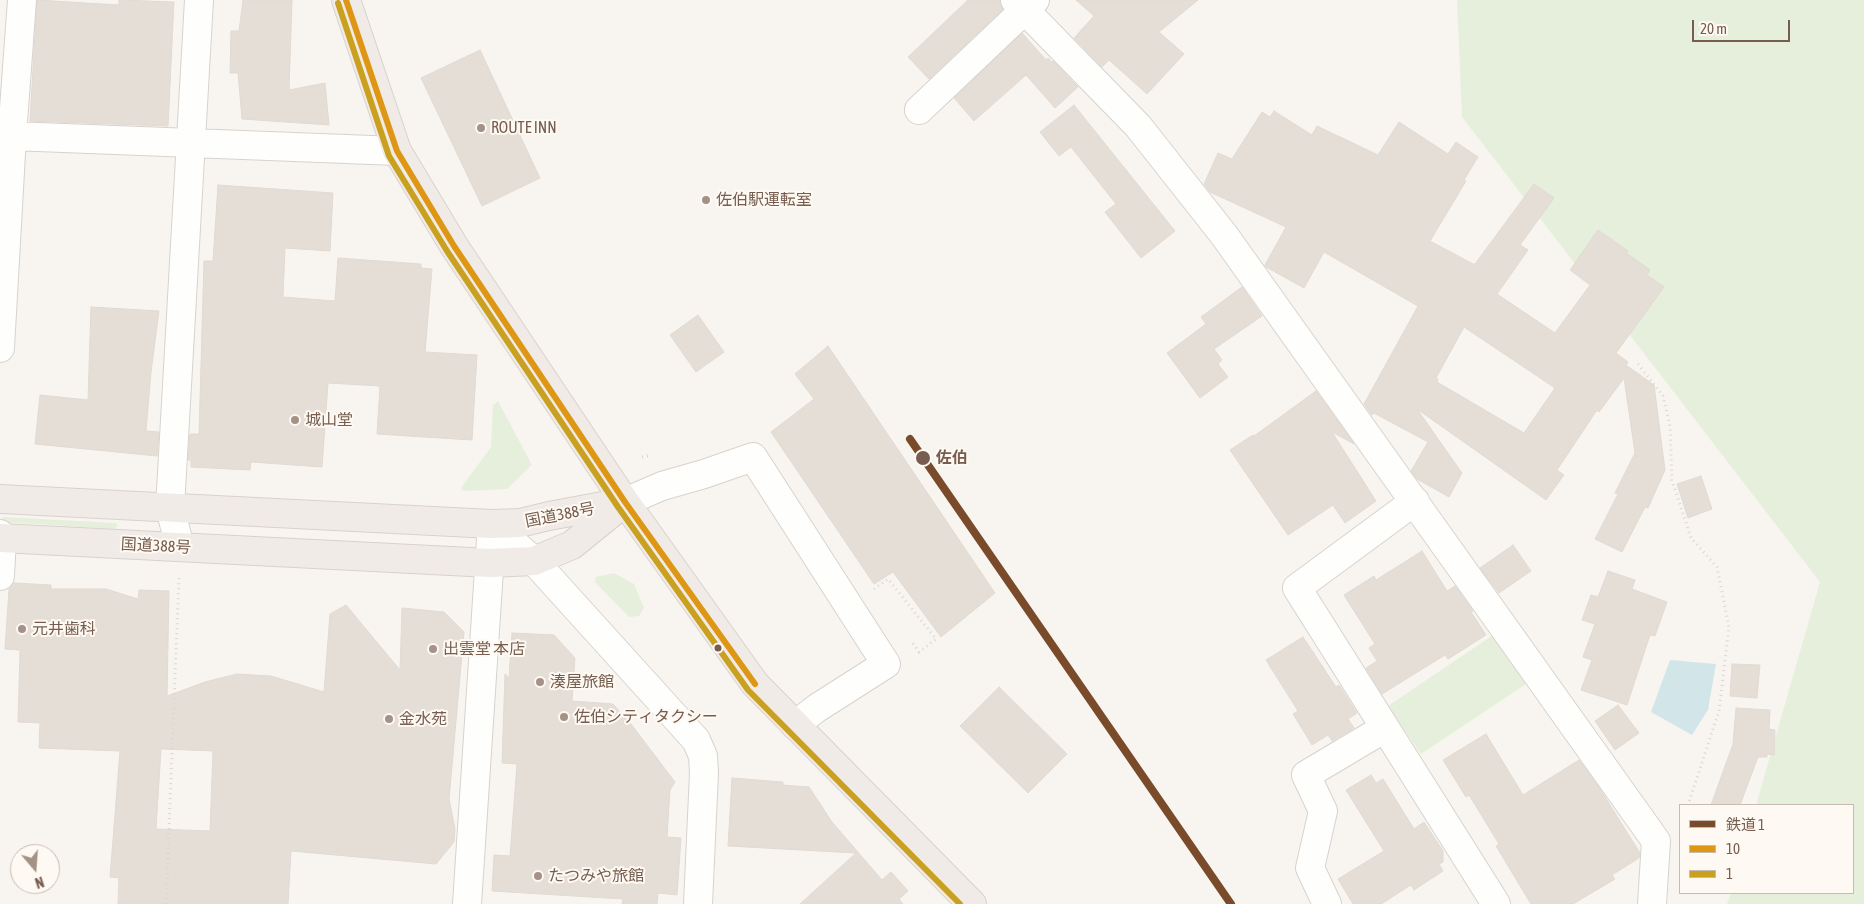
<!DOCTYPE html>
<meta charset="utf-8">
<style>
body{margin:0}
#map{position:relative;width:1864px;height:904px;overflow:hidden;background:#f8f5f0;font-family:"Asap Condensed","Noto Sans JP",sans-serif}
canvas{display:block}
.legend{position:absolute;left:1679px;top:804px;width:175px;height:90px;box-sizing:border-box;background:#fefaf3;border:1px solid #c8bbb1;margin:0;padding:6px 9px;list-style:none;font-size:15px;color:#775d4f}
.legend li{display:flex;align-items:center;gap:10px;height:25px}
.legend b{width:25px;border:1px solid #c8bbb1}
.north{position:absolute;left:10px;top:844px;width:50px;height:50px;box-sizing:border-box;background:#fefaf3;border:1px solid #c8bbb1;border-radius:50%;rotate:162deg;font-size:14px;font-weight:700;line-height:20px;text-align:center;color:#775d4f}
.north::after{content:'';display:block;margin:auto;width:18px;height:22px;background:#a49287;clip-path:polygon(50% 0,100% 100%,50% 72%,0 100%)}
.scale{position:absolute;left:1692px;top:20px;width:98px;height:22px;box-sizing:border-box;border:2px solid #775d4f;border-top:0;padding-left:6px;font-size:15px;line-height:18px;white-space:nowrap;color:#775d4f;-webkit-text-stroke:4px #fefaf3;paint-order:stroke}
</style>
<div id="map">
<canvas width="1864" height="904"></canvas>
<ul class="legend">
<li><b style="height:6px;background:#7a4b2a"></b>鉄道 1</li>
<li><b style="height:6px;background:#dd9714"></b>10</li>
<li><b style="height:6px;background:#c9a020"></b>1</li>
</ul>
<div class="north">N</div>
<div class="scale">20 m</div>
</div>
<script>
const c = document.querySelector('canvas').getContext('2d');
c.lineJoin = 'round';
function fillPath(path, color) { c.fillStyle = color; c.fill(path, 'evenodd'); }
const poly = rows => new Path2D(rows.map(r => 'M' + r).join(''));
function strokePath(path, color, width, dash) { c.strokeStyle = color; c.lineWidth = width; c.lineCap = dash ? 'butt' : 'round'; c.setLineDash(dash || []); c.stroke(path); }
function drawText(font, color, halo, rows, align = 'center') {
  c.font = font + ' "Asap Condensed","Noto Sans JP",sans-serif'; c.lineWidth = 4; c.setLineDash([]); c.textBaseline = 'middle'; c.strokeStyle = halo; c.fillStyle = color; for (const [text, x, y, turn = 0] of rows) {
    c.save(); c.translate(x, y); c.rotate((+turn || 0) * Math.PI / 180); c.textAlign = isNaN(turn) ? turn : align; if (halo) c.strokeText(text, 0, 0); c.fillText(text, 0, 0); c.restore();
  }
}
fillPath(poly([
 [1457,0,1864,0,1864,904,1727,904,1731,893,1853,893,1853,805,1756,805,1820,582,1462,117],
 [498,401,532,465,507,489,464,491,461,488,491,447,493,405],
 [4,517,116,523,118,526,114,529,4,522,1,519],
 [614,573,634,584,644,608,639,616,629,617,595,582,596,577],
 [1493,635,1526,684,1421,754,1388,706]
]), '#e6efdc');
fillPath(poly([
 [1670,660,1716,664,1708,710,1692,735,1651,712]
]), '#d2e6e9');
const building = poly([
 [37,0,119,5,119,0,174,2,168,126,30,121,37,0],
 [243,0,292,0,289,90,325,83,329,125,242,119,238,73,230,73,231,31,239,31,243,0],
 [968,0,1000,0,1003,9,929,79,908,57,968,0],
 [1076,0,1198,0,1159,32,1184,54,1147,94,1109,60,1102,67,1074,38,1094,16,1076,0],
 [1022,33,1046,60,1048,58,1052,62,1053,61,1078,87,1055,108,1026,75,974,121,954,98,1022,33],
 [480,50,540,178,482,206,421,78,480,50],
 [1074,105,1175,231,1141,258,1105,212,1116,204,1071,147,1059,156,1040,132,1074,105],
 [1274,111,1312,135,1317,126,1378,155,1399,122,1448,154,1456,142,1478,157,1464,180,1466,181,1430,241,1473,264,1475,264,1534,184,1554,198,1520,245,1528,250,1497,294,1555,333,1590,285,1570,270,1598,230,1628,251,1626,253,1650,270,1647,275,1664,287,1616,353,1628,362,1626,365,1654,385,1665,470,1648,508,1645,507,1622,552,1595,539,1618,494,1615,493,1635,453,1624,378,1599,412,1597,410,1557,470,1564,475,1546,500,1417,409,1462,473,1449,497,1417,479,1411,471,1428,442,1374,413,1372,415,1364,404,1418,306,1324,252,1304,288,1266,267,1265,265,1286,227,1210,192,1204,184,1218,153,1232,159,1262,112,1270,117,1274,111],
 [1464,327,1555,388,1524,433,1437,382,1438,379,1436,378,1464,327],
 [218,185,333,193,330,251,285,248,283,297,335,301,338,258,421,264,421,268,432,269,425,352,477,355,472,440,377,434,380,386,328,383,322,467,251,462,250,470,191,467,191,460,188,460,190,434,199,434,204,261,213,261,218,185],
 [1242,287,1262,316,1214,349,1222,360,1218,364,1228,377,1200,398,1167,353,1206,324,1201,317,1242,287],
 [91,307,159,311,151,372,146,431,159,432,157,456,35,444,40,395,88,400,91,307],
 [698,315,724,352,696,372,670,335,698,315],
 [828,346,995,593,941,637,893,572,874,584,771,432,814,399,795,374,828,346],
 [1316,391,1354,444,1332,432,1376,501,1345,523,1333,505,1288,535,1230,450,1253,435,1254,436,1316,391],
 [1701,476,1712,509,1688,518,1677,484,1701,476],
 [1513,545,1531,571,1499,593,1480,568,1513,545],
 [1422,551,1447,591,1455,586,1473,611,1471,612,1486,635,1448,659,1445,655,1382,694,1366,668,1377,661,1369,648,1375,644,1344,595,1374,576,1376,580,1422,551],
 [1608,571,1635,580,1632,589,1667,602,1655,636,1650,635,1627,705,1581,690,1592,660,1583,657,1595,624,1582,620,1591,595,1598,597,1608,571],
 [14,583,51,585,51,589,106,589,138,599,139,590,169,591,167,696,205,682,237,674,271,676,324,692,330,614,346,605,400,670,402,608,444,612,464,632,449,799,455,829,454,842,436,864,291,851,288,904,118,904,119,878,110,877,120,751,39,748,40,723,18,722,20,650,5,649,9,589,14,583],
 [161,749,213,751,210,831,156,829,161,749],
 [512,633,554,635,575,658,572,701,613,704,631,724,675,782,670,790,667,837,681,838,677,895,658,893,657,904,622,904,623,899,492,891,494,855,510,856,517,764,502,763,505,674,509,678,512,633],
 [1303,637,1336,687,1339,685,1357,713,1348,719,1354,728,1332,741,1328,735,1312,745,1293,714,1298,711,1266,660,1303,637],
 [1732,664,1760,665,1757,698,1730,696,1732,664],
 [999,687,1067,754,1028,793,960,726,999,687],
 [1618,705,1639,733,1615,750,1595,721,1618,705],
 [1736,708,1770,710,1769,729,1775,730,1774,755,1767,754,1767,757,1758,757,1740,805,1711,805,1733,744,1736,708],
 [1486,734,1523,795,1579,760,1598,786,1640,853,1639,858,1612,875,1615,879,1573,904,1531,904,1496,846,1499,844,1469,795,1466,797,1443,760,1486,734],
 [1371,775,1376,783,1383,779,1414,829,1424,822,1443,851,1443,862,1439,864,1443,871,1414,890,1411,885,1381,904,1353,904,1338,879,1384,851,1346,790,1371,775],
 [732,778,783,782,783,785,809,787,832,822,882,880,891,872,908,891,899,899,903,904,800,904,856,853,728,846,732,778]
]);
fillPath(building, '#e5ded7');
strokePath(building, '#e1d9d2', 1);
const minor = poly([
 [1015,0,1138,126,1224,235,1656,841,1652,904],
 [919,110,1035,0],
 [12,136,397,151],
 [0,348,12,136,22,0],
 [1415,501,1297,588,1496,904],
 [625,502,662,486,704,474,753,457,886,664,817,708,795,725],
 [492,524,534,561,696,740,703,756,704,773,698,904],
 [0,534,2,538,0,576],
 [180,547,170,508,199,0],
 [467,904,492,524],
 [1327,904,1310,868,1323,811,1306,775,1385,728]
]);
const highway = poly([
 [346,0,397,151,454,246,625,502,755,684,972,904],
 [0,499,492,524,520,523,549,516,624,502],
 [0,538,490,563,534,561,572,545,625,502]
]);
strokePath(minor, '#d8d2cd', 30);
strokePath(highway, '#d9d1cc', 30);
strokePath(poly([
 [1638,364,1663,396,1670,426,1672,480,1691,538,1717,567,1729,627,1719,711,1688,805],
 [642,457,651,455],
 [874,589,888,579,936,639,919,652,911,641],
 [166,904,179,577]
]), '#dbd5d0', 3, [1, 4]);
strokePath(minor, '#fefefd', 28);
strokePath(highway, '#f1ebe8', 28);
strokePath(poly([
 [346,0,397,151,454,246,625,502,755,684]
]), '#dd9714', 6);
strokePath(poly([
 [338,3,389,156,447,251,618,507,748,690,960,904]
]), '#c9a020', 6);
strokePath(poly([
 [910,439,1231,904]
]), '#7a4b2a', 8);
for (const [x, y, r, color] of [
 [481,128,5,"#a49287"],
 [706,200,5,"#a49287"],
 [295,420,5,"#a49287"],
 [923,458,8,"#775d4f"],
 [22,629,5,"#a49287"],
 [718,648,4.5,"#775d4f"],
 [433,649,5,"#a49287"],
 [540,682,5,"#a49287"],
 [564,717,5,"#a49287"],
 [389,719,5,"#a49287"],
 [538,876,5,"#a49287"]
]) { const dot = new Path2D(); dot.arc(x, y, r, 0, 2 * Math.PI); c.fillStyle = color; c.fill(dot); strokePath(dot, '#fefaf3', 2); }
drawText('16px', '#775d4f', '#fefaf3', [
 ["ROUTE INN",491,128],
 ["佐伯駅運転室",716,200],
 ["城山堂",305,420],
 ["元井歯科",32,629],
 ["出雲堂 本店",443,649],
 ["湊屋旅館",550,682],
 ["佐伯シティタクシー",574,717],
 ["金水苑",399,719],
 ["たつみや旅館",548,876]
], 'left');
drawText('bold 16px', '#775d4f', '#fefaf3', [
 ["佐伯",936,458]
], 'left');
drawText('16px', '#775d4f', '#fefaf3', [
 ["国道388号",560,515,-11],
 ["国道388号",156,546,3]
]);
</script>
